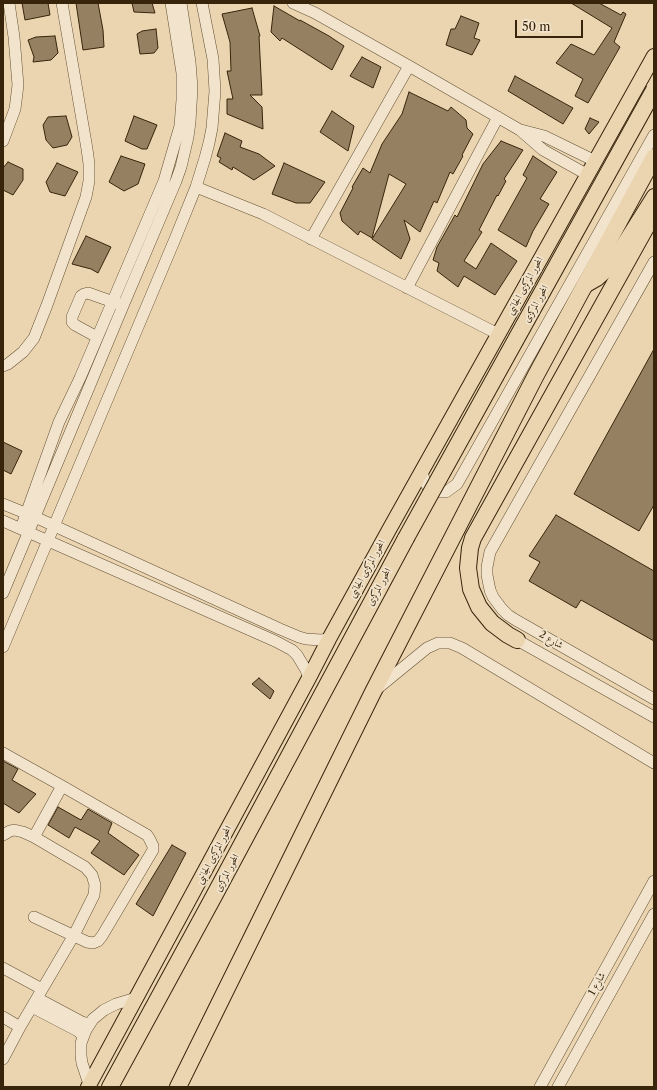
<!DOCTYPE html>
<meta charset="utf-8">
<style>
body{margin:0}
#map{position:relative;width:657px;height:1090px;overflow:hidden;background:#ebd5b1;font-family:"Libre Caslon Text",serif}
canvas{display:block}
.frame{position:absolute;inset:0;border:4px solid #37240b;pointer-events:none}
.scale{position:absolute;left:515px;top:20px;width:68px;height:18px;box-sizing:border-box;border:2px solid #37240b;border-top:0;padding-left:5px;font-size:12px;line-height:14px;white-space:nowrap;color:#37240b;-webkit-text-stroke:3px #f2e4cc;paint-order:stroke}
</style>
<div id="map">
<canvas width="657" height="1090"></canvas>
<div class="frame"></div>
<div class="scale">50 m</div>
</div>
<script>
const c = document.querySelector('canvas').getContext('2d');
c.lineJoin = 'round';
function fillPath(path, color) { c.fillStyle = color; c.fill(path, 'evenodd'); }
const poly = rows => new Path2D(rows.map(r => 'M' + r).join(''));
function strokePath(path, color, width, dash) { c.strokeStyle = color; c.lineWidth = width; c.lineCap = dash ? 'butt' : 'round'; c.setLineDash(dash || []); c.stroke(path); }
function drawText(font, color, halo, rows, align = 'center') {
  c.font = font + ' "Libre Caslon Text",Amiri,serif'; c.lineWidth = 3.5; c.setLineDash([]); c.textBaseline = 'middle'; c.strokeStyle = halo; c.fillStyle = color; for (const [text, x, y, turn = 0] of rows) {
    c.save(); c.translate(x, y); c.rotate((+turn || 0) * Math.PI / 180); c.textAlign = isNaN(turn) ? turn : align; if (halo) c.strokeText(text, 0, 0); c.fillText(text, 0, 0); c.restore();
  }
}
const building = poly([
 [22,3,48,3,50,15,25,20,22,3],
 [76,3,98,3,103,30,104,47,83,50,76,3],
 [132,3,152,3,155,13,134,12,132,3],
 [571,3,599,3,621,15,623,12,626,14,614,42,620,47,588,103,575,96,583,79,556,63,571,44,594,55,612,28,571,3],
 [274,6,300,21,300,20,329,36,344,46,332,70,282,38,280,41,271,32,274,6],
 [252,8,260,36,259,36,262,95,250,95,262,107,263,129,227,114,227,99,233,99,227,71,231,71,230,42,222,14,252,8],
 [461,16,479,23,474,38,480,40,472,55,446,45,451,29,455,29,461,16],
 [156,29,158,48,154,53,140,54,137,34,142,31,156,29],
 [55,36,58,53,51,60,33,62,34,57,28,40,36,37,55,36],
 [362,57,381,67,373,88,350,76,362,57],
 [515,76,573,108,563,124,508,91,515,76],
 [409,92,448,111,451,107,466,120,467,128,473,134,462,155,463,156,453,174,450,172,437,203,434,201,420,232,404,220,410,239,401,259,372,239,406,184,389,174,372,238,360,231,358,235,342,221,340,213,353,188,352,187,363,168,370,173,382,144,402,114,409,92],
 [332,111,354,126,348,151,320,132,332,111],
 [66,116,72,137,67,145,53,148,46,140,43,125,48,117,66,116],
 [134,116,157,125,147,149,142,149,125,141,134,116],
 [590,118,599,122,589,134,585,129,590,118],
 [225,133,242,141,240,147,259,154,275,166,254,180,233,167,232,170,219,162,221,158,217,156,225,133],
 [501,141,523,150,504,179,506,181,498,196,497,195,479,230,482,232,464,261,476,269,491,243,517,261,495,295,464,276,458,287,437,271,439,263,433,260,437,247,455,215,457,217,483,164,501,141],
 [121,156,145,164,138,184,124,191,109,182,121,156],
 [533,156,557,172,540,199,549,204,533,231,526,247,498,230,527,178,523,175,533,156],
 [8,162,23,169,23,180,13,195,3,190,3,168,8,162],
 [57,163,78,172,65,196,50,192,46,182,57,163],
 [284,163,325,182,310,203,296,203,272,194,284,163],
 [86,236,111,247,98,273,91,269,72,264,86,236],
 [654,349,654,505,639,531,574,494,654,349],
 [3,442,22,451,11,474,3,470,3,442],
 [556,515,654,571,654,641,581,600,576,608,529,581,540,562,529,556,556,515],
 [259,678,274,691,270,699,252,684,259,678],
 [3,761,18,769,12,780,36,794,19,813,3,803,3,761],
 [58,807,81,820,88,809,112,823,108,833,139,855,124,875,91,853,100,841,75,827,69,838,48,825,58,807],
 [172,845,186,853,153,916,136,904,172,845]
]);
fillPath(building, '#958061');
strokePath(building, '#37240b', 1);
const minor = poly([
 [293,3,315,13,409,66,520,130,543,150,588,175],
 [521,130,544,136,595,161],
 [3,141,15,109,18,85,14,37,9,3],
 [196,187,263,214,498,334],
 [311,239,409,66],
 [654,262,490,552,487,567,487,575,490,590,493,597,502,609,508,615,514,619,654,699],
 [407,288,498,117],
 [97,337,75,325,72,322,72,317,81,296,84,294,88,293,119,304],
 [3,366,8,364,23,352,34,338,47,305,86,197,89,181,89,164,87,149,62,3],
 [421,471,427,486,437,492,446,492,457,484,654,135],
 [3,504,35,517,280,629,299,637,306,639,321,640,329,639],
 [3,521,275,641,292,650,297,655,306,670,309,678],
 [21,528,59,422,80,378,164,181,180,126,182,100,182,73,171,3],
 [3,593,123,306,176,181,181,167,188,137,190,122,192,88,190,62,181,3],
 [517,640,654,717],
 [3,647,175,239,196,187,205,158,209,143,212,128,215,91,213,59,202,3],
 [378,688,427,648,438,643,450,643,462,648,654,763],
 [3,753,62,786,147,835,149,838,153,846,153,850,102,936,98,941,93,943,87,942,34,917],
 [3,835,10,831,14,830,23,832,34,837,85,867,92,875,95,885,94,895,74,935,20,1027,3,1059],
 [34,837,62,786],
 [3,968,42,989],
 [37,998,82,1022,89,1024],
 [32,1007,78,1031,83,1036],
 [3,1017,20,1027],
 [89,1084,82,1063,81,1056,81,1043,86,1030,93,1019,104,1010,116,1004,136,998],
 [540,1087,654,881],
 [558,1087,654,914]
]);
const major = poly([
 [583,287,597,279,608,269,654,196],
 [88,1087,309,678,329,639,390,528,654,56]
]);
const highway = poly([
 [517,640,508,635,492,623,479,607,471,589,468,568,470,548,473,538,654,213],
 [110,1087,214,896,406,538],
 [178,1087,373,692,536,375,654,157]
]);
strokePath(minor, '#645034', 12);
strokePath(major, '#37240b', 16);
strokePath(highway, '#37240b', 18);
strokePath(minor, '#f2e4cc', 11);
strokePath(major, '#ebd5b1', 14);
strokePath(highway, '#ebd5b1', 16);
const highwayBridge = poly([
 [406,538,654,90]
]);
strokePath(highwayBridge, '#37240b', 18, []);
strokePath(highwayBridge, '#ebd5b1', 16);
drawText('10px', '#37240b', '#f2e4cc', [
 ["المحور المركزى الجانبى",525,286,-61],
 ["المحور المركزى",536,304,-61],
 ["المحور المركزى الجانبى",367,569,-61],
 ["المحور المركزى",379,587,-62],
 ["شارع 2",551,640,30],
 ["المحور المركزى الجانبى",214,855,-62],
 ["المحور المركزى",227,873,-62],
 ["شارع 1",597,984,-61]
]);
</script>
